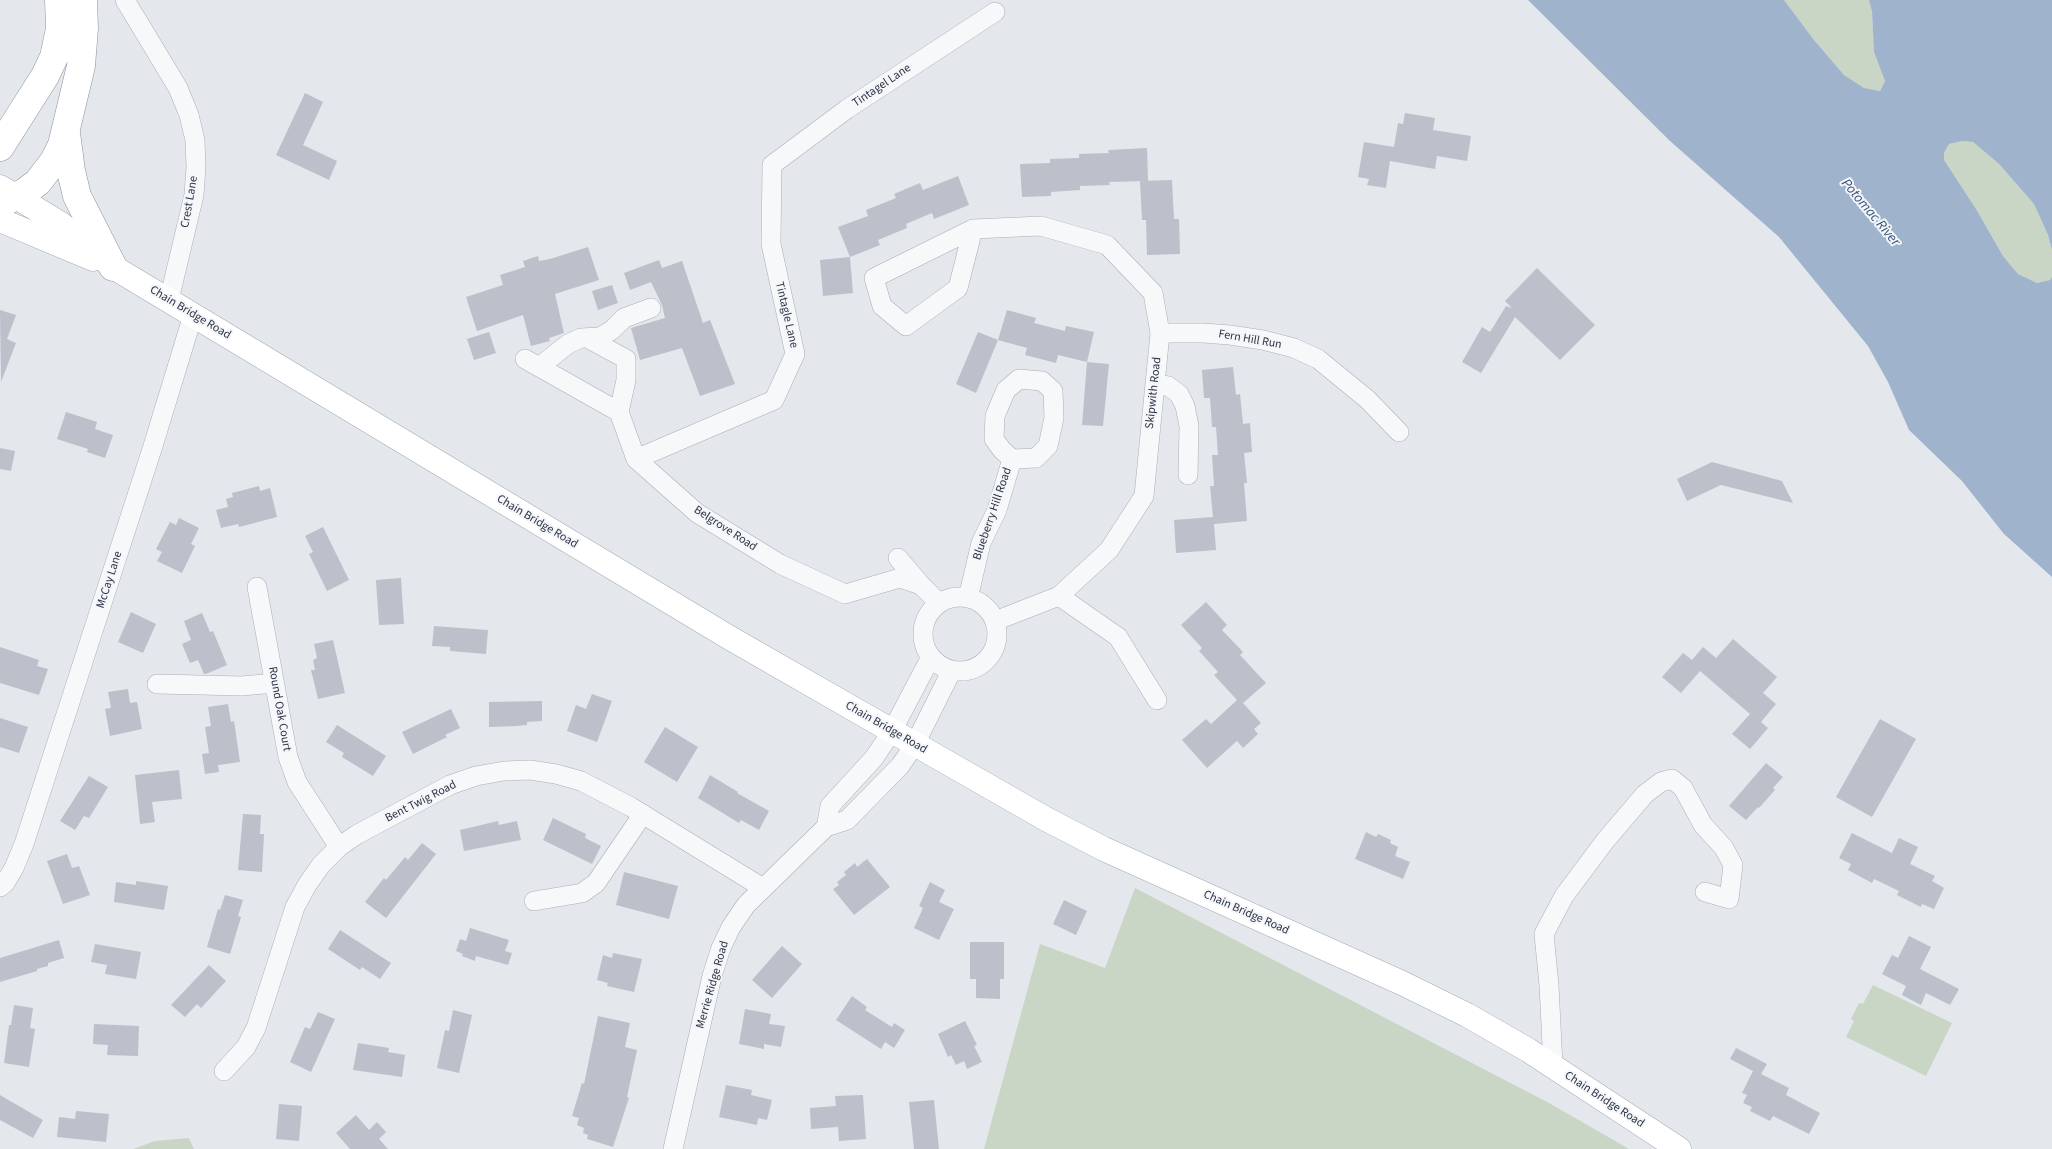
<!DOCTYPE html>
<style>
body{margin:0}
canvas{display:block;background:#e4e7ec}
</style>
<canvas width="2052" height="1149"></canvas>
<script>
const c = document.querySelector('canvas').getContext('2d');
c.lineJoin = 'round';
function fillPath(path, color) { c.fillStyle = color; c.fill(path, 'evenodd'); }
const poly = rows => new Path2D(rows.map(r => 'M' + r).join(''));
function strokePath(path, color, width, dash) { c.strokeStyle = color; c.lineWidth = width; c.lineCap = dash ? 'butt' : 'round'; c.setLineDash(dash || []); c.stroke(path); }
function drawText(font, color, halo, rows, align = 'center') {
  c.font = font + ' "Source Sans 3",sans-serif'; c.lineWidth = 4; c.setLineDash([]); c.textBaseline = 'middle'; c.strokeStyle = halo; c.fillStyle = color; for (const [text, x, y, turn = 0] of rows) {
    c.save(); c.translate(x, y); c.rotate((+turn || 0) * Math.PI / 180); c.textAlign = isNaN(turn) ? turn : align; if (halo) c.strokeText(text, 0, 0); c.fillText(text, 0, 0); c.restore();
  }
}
fillPath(poly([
 [1784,0,1869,0,1872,12,1874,52,1885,81,1880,91,1864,88,1844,75,1814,40],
 [1962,141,1973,142,1999,164,2034,204,2048,235,2052,250,2052,277,2050,280,2037,283,2018,274,2003,256,1976,209,1944,161,1944,153,1949,144],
 [1135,888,1549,1103,1629,1149,984,1149,1040,944,1105,968],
 [1873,985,1952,1023,1926,1076,1846,1037,1854,1021,1851,1019,1859,1003,1863,1004],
 [189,1138,194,1149,133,1149,155,1141]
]), '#c9d6c5');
fillPath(poly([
 [1528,0,1784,0,1814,40,1844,75,1864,88,1880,91,1885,81,1874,52,1872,12,1869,0,2052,0,2052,250,2048,235,2034,204,1999,164,1973,142,1962,141,1949,144,1944,153,1944,160,1976,209,2003,256,2018,274,2037,283,2050,280,2052,277,2052,577,2004,534,1962,481,1909,430,1888,382,1868,346,1779,237,1670,141]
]), '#9fb4cc');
fillPath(poly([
 [305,93,323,102,303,145,337,161,329,180,276,155],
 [1405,113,1435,118,1433,130,1471,136,1467,161,1437,156,1435,169,1390,161,1386,188,1367,185,1369,179,1358,177,1364,142,1394,147,1398,123,1403,124],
 [1147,148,1148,181,1109,182,1110,185,1080,186,1080,190,1051,192,1051,196,1022,197,1020,164,1050,163,1050,159,1079,158,1079,154,1109,153,1108,150],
 [958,176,969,205,934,219,932,213,906,224,907,228,878,240,880,245,850,257,838,227,868,216,866,210,896,198,894,194,920,183,923,190],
 [1172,180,1174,219,1179,219,1180,254,1147,255,1146,220,1142,220,1140,181],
 [588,247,599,280,555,294,564,333,549,338,550,341,531,346,523,315,477,331,466,297,503,285,500,275,525,267,523,261,538,256,539,261,550,259],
 [850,257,853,293,823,296,820,260],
 [659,260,662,268,682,261,703,323,710,320,735,384,700,396,682,348,640,360,631,328,665,318,662,305,651,282,630,290,624,273],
 [1537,268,1595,325,1560,360,1515,317,1481,373,1462,362,1482,327,1490,332,1506,306,1512,308,1505,301],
 [612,285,618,303,598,310,592,291],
 [0,310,16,315,7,339,16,343,1,382],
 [1007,310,1036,318,1034,323,1065,331,1066,326,1094,332,1087,362,1058,355,1056,363,1025,355,1027,348,998,340],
 [489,332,496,353,474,360,467,339],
 [978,332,998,340,976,393,956,384],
 [1087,362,1109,364,1103,426,1082,425],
 [1233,367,1236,395,1240,394,1243,424,1250,423,1252,452,1244,453,1247,483,1244,483,1247,521,1214,524,1216,550,1176,553,1174,520,1213,517,1210,486,1214,486,1212,455,1218,455,1216,427,1212,427,1210,398,1204,398,1202,370],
 [66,412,97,422,95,429,113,435,105,458,87,452,88,449,57,439],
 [0,448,15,451,11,471,0,469],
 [1712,462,1782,481,1793,503,1721,485,1687,501,1677,479],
 [259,486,260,491,270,488,277,517,239,527,238,524,221,528,216,510,228,507,226,499,233,497,232,493],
 [179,518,199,528,191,544,195,546,182,573,157,561,162,552,156,549,170,522,176,525],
 [323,527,349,580,327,591,309,554,313,552,305,536],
 [401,578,404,624,379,625,376,580],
 [1206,602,1227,625,1222,630,1243,652,1240,655,1266,683,1243,703,1261,723,1254,729,1258,734,1243,748,1237,741,1207,768,1182,740,1206,719,1211,724,1237,700,1214,675,1218,672,1199,651,1202,648,1181,625],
 [131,612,156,624,143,653,118,642],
 [202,613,210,632,213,631,227,665,206,674,204,674,198,660,190,663,182,644,191,640,184,621],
 [434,626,488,630,486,654,450,651,450,647,432,646],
 [1733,639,1777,677,1763,693,1776,704,1761,722,1768,728,1750,749,1732,734,1750,714,1700,671,1681,693,1662,677,1683,653,1692,660,1703,647,1716,658],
 [333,640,345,693,318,699,311,670,315,670,313,660,317,658,314,644],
 [0,647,39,660,37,666,48,669,39,695,0,683],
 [128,689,130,703,137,702,142,729,110,736,105,709,111,708,108,692],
 [592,694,612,701,597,742,567,731,576,705,586,709],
 [542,701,542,721,527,722,527,725,516,726,489,727,489,702],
 [228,704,231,722,234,721,240,762,218,765,219,772,205,774,202,754,209,753,205,727,211,726,208,707],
 [451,709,460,728,445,735,447,737,413,754,402,732],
 [0,718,28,727,19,753,0,747],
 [1880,719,1916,739,1872,817,1836,797],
 [337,725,386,756,373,776,342,757,344,753,326,742],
 [665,727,698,747,677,782,644,762],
 [1766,763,1783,777,1773,788,1775,790,1759,808,1758,807,1746,820,1729,806],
 [179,770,182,799,152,802,155,822,140,824,135,775],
 [710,775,738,792,737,793,769,811,759,830,741,820,739,823,698,798],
 [89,776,108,787,89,818,84,816,75,830,60,821],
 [243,814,261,815,260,834,264,834,262,872,238,870],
 [553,818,586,834,585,838,601,846,592,864,543,840],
 [498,821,499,825,517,821,521,840,464,851,460,830],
 [1366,832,1376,837,1378,834,1391,840,1390,843,1398,847,1395,856,1410,862,1403,879,1355,859],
 [1852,833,1892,853,1899,838,1918,847,1910,864,1935,876,1932,881,1944,888,1934,909,1922,904,1921,907,1897,895,1899,891,1874,879,1872,883,1848,870,1851,864,1839,858],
 [422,843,436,854,386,918,365,902,384,878,386,880,405,857,408,860],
 [67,854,72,868,79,866,90,895,63,904,47,861],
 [867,859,890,887,854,915,833,889,839,885,837,882,846,875,844,872,855,863,857,867],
 [624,872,678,886,669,919,616,905],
 [136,881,168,886,164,910,114,902,116,882,136,885],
 [930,882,945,890,939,902,954,909,939,940,914,928,923,908,919,906],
 [225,895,243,900,238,916,241,917,230,954,207,947,218,909,220,910],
 [1064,900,1087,911,1076,935,1053,924],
 [470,928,509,940,505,951,512,953,508,965,476,956,475,961,462,956,463,954,456,951,460,939,466,941],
 [340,930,391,963,380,979,362,967,360,970,328,949],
 [1909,936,1931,947,1920,969,1959,989,1950,1005,1926,993,1921,1005,1902,995,1906,986,1882,974,1892,955,1898,958],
 [59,940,64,958,48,963,48,966,37,969,37,971,0,982,0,958],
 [970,942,1004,942,1004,979,1000,979,1000,999,976,998,976,979,970,979],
 [95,944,141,952,136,979,105,974,107,965,91,962],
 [782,946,802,964,772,998,752,980],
 [613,953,642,959,634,992,607,986,608,983,597,980,603,955,612,958],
 [209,965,226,981,201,1008,197,1004,185,1017,171,1005],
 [852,996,867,1007,865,1010,892,1027,894,1023,905,1030,894,1048,885,1042,881,1049,836,1020],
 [14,1005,33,1008,30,1028,35,1029,29,1067,4,1063,9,1025,11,1025],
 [745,1009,771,1014,769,1024,785,1026,781,1047,764,1044,764,1049,739,1044],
 [453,1010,472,1015,459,1073,437,1068,445,1030,449,1031],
 [318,1012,335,1019,311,1072,290,1062,305,1027,310,1029],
 [598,1016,630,1023,625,1047,637,1050,627,1097,629,1098,613,1147,587,1139,588,1135,583,1133,584,1128,577,1125,579,1118,572,1116,582,1083,584,1084],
 [965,1021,977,1045,974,1046,982,1062,967,1069,964,1061,956,1065,951,1055,948,1057,938,1034],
 [94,1024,139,1026,138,1056,107,1055,108,1045,93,1044],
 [358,1043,389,1048,388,1052,405,1055,402,1077,353,1070],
 [1736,1048,1767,1064,1761,1074,1789,1088,1786,1095,1820,1113,1809,1134,1773,1116,1770,1121,1750,1111,1752,1107,1743,1103,1747,1095,1742,1093,1753,1071,1730,1059],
 [726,1085,752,1090,751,1095,772,1100,767,1120,758,1118,757,1125,719,1117],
 [0,1095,43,1120,33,1138,0,1120],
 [863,1095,866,1139,839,1141,838,1127,811,1129,810,1108,836,1106,835,1096],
 [934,1100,939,1149,914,1149,909,1102],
 [279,1104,302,1106,299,1141,276,1139],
 [76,1111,109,1114,106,1142,57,1137,59,1117,75,1119],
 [356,1115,369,1130,377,1122,386,1132,379,1139,388,1149,350,1149,336,1133]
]), '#bbc0ca');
const minor = poly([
 [125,0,178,88,189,115,195,140,196,167,194,195,169,300],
 [973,229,1041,226,1107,245,1153,293,1160,333,1144,496,1109,550,1059,596,995,621],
 [973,229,958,288,906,326,882,306,874,278,973,229],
 [1160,333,1203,333,1230,335,1263,340,1294,348,1318,359,1367,399,1399,432],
 [587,338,626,359,626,380,619,412],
 [525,359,619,412,636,459,697,513,780,564,845,594,900,578,921,585,939,603],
 [539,367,568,344,581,338,600,337,612,330,624,318,651,308],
 [1155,384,1168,386,1179,394,1185,406,1189,426,1188,475],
 [636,459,774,400,795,354,771,244,772,165,847,109,995,12],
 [898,558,921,585],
 [257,587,288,757,297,782,339,847],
 [1059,596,1118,637,1157,700],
 '923 634a37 37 0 1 1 74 0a37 37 0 1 1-74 0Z',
 [968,598,981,543,997,510,1012,459,1036,458,1048,446,1054,418,1053,391,1042,381,1019,379,1006,390,995,416,994,439,1002,450,1012,459],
 [157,684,242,686,274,683],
 [826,827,830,806,874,758,892,731,931,657],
 [0,887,5,883,14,868,24,844,153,446,193,315],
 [534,901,582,893,596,883,643,814],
 [1553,1066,1549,985,1544,934,1564,896,1605,841,1645,794,1661,782,1672,779,1683,788,1703,825,1724,848,1733,865,1729,899,1705,892],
 [224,1071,246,1047,256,1028,295,907,307,885,321,865,339,847,356,835,450,785,476,776,504,771,530,770,556,774,581,781,631,807,763,888],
 [673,1149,712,976,721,948,731,927,746,905,826,827,847,820,900,766,915,744,952,670]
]);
const major = poly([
 [0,187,61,224,113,267,730,638,892,731,1046,819,1104,849,1402,983,1467,1015,1528,1050,1679,1149],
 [0,220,93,259]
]);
const highway = poly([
 [66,133,71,171,77,196,113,267],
 [0,147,45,76,54,57,60,29,59,0],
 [0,204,25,192,38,182,54,161,62,145,81,66,84,28,83,0]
]);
strokePath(minor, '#a9aeb7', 20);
strokePath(major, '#a3abb8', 25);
strokePath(highway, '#8b94a3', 29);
strokePath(minor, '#f7f8fa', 19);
strokePath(major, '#fff', 24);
strokePath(highway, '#fff', 28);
drawText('12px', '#2b3445', '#f4f6f9', [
 ["Tintagel Lane",882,86,-34],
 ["Crest Lane",190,202,-80],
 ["Chain Bridge Road",190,313,31],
 ["Tintagle Lane",786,315,77],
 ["Fern Hill Run",1250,340,10],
 ["Skipwith Road",1154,393,-84],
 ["Blueberry Hill Road",993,514,-71],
 ["Chain Bridge Road",537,522,31],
 ["Belgrove Road",725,529,33],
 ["McCay Lane",110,580,-72],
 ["Round Oak Court",279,709,80],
 ["Chain Bridge Road",886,728,30],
 ["Bent Twig Road",421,802,-27],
 ["Chain Bridge Road",1246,913,24],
 ["Merrie Ridge Road",713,985,-74],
 ["Chain Bridge Road",1604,1100,33]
]);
drawText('italic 14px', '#34527a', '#f4f6f9', [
 ["Potomac River",1870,213,50]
]);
</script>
